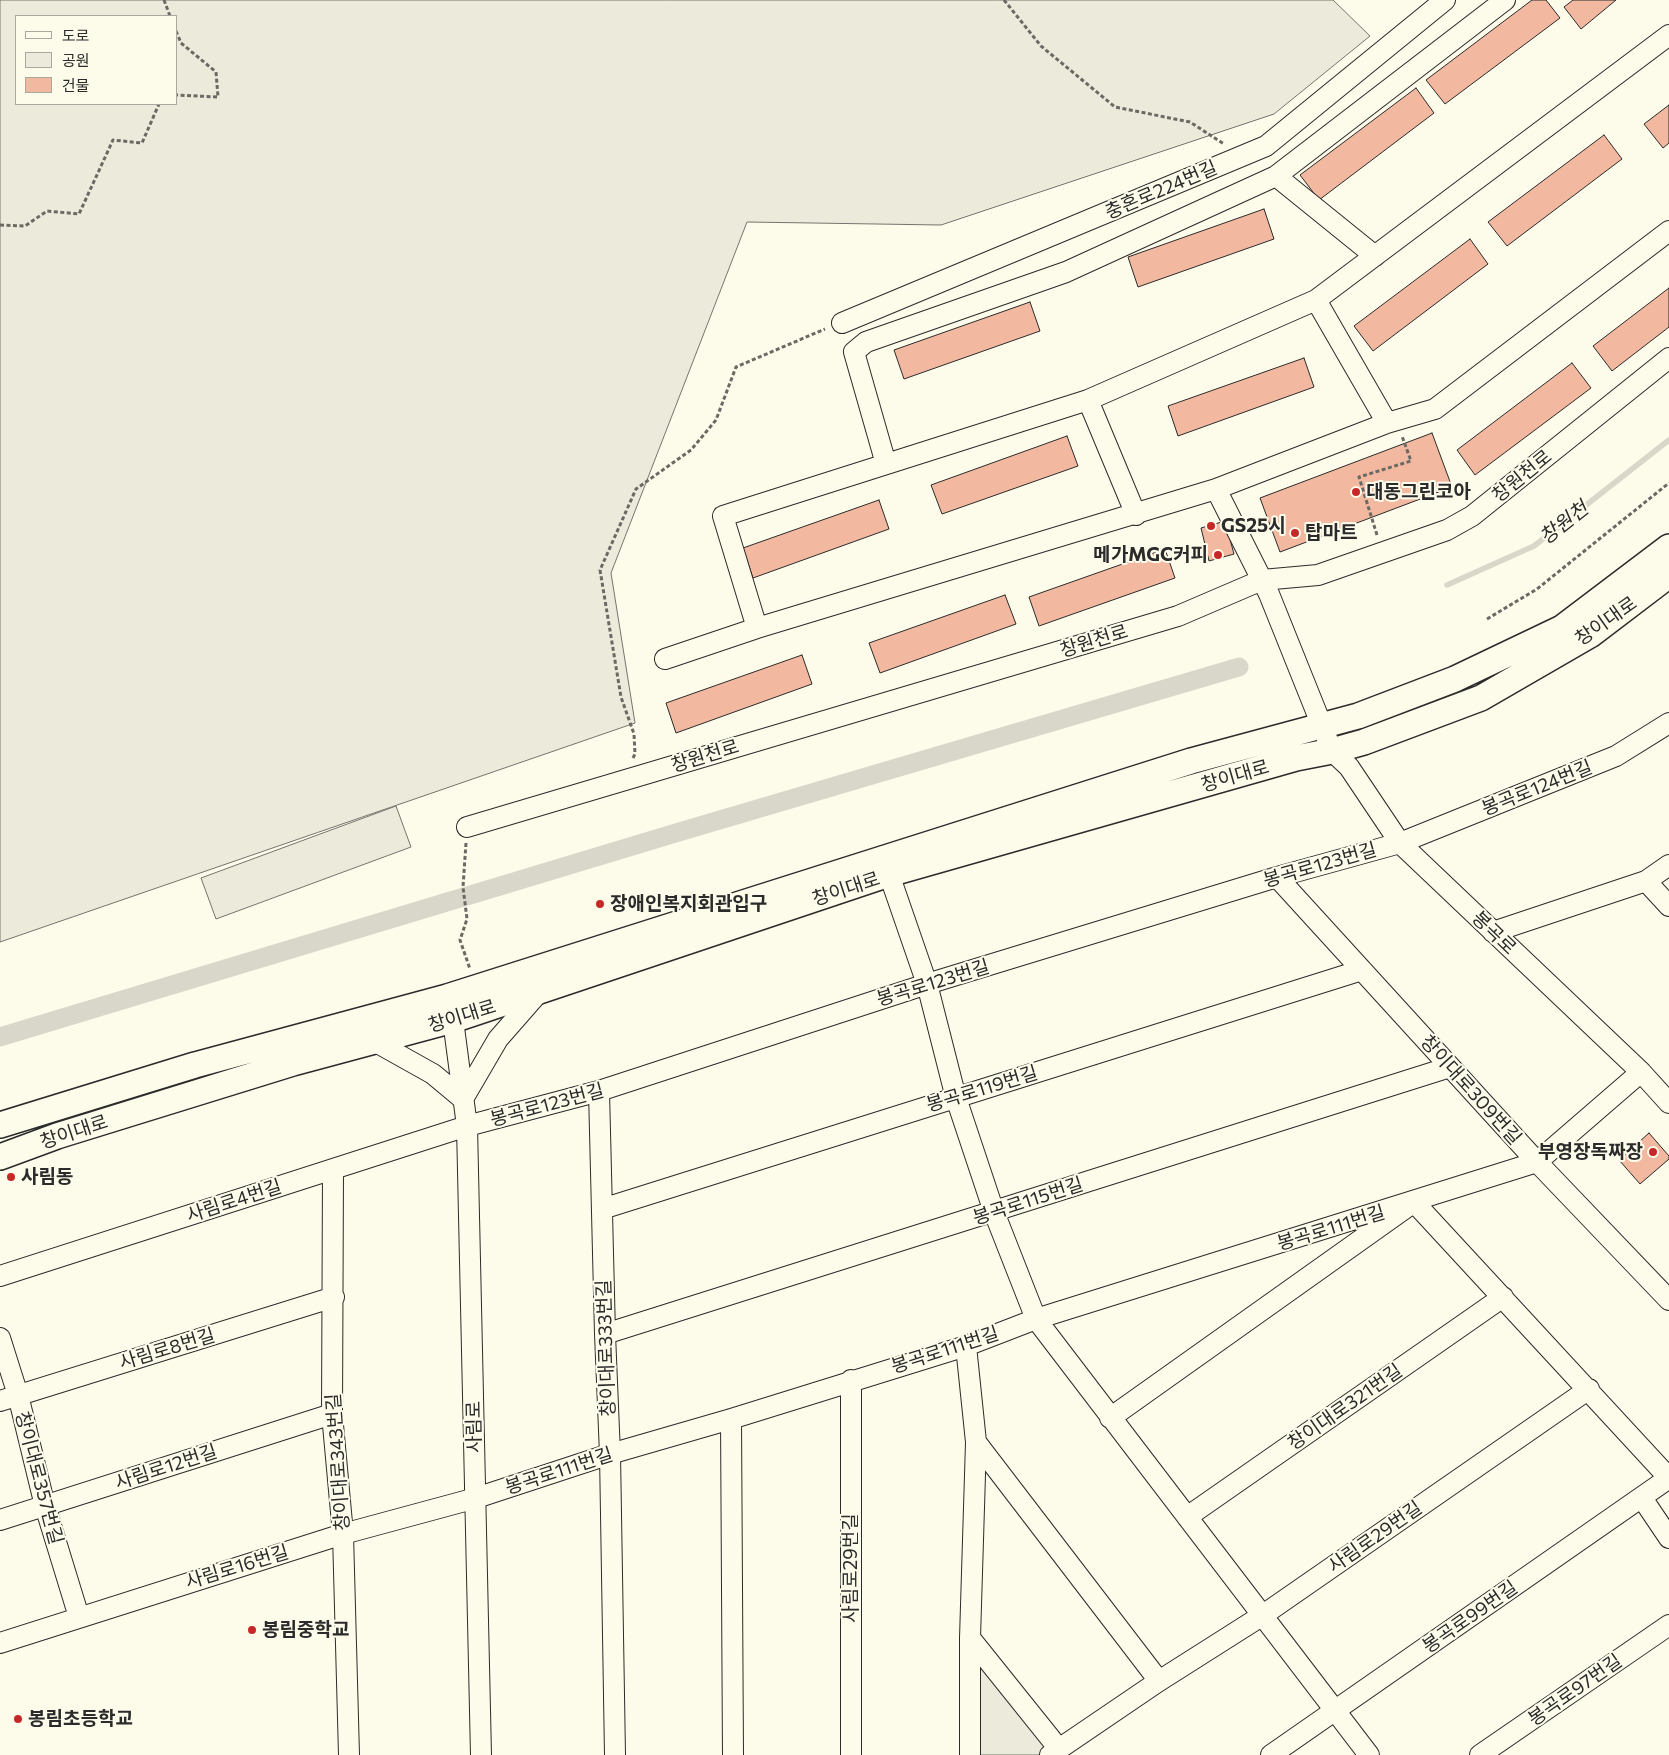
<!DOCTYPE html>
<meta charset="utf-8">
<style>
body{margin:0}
#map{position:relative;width:1669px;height:1755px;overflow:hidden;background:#fdfbea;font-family:Commissioner,"Noto Sans KR",sans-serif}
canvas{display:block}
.legend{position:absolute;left:15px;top:15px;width:162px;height:90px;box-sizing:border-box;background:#fdfbea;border:1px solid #a9a89e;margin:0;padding:6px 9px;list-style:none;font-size:15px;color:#2b2b2b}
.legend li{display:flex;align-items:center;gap:10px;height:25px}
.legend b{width:25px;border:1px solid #a9a89e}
</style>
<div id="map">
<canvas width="1669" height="1755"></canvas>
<ul class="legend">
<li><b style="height:6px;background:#fdfbea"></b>도로</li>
<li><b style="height:14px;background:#ecebdb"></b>공원</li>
<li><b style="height:14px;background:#f2b8a0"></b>건물</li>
</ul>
</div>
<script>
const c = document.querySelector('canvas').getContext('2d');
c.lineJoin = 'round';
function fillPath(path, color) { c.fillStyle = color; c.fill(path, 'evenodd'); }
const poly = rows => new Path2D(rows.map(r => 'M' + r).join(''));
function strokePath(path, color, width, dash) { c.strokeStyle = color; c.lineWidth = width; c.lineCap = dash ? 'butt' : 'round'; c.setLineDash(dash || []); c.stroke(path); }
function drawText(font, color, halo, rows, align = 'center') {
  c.font = font + ' Commissioner,"Noto Sans KR",sans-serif'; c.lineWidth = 4; c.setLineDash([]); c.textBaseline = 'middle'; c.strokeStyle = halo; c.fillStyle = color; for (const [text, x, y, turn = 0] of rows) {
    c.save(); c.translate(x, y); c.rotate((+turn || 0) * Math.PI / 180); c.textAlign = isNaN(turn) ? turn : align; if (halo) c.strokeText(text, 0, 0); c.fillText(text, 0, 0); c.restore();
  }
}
const green = poly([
 [0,0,1333,0,1370,36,1274,114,941,225,747,222,611,573,635,723,0,942,0,0],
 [176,16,176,104,16,104,16,16,176,16],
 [975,1653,1054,1748,1045,1755,977,1755,975,1653]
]);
fillPath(green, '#ecebdb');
strokePath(green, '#74746e', 1);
const parking = poly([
 [396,806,411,847,216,919,201,878,396,806]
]);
fillPath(parking, '#eceadb');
strokePath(parking, '#74746e', 1);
strokePath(poly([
 [1447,585,1534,546,1669,440]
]), '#d8d7c9', 5.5);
strokePath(poly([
 [0,1037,679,832,1239,667]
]), '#d8d7c9', 19);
const building = poly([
 [1532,0,1546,0,1560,18,1445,104,1426,80,1532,0],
 [1573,0,1616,0,1581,29,1564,7,1573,0],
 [1416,88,1434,113,1319,200,1300,175,1416,88],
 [1669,105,1669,143,1663,148,1644,124,1669,105],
 [1604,135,1622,159,1507,246,1488,222,1604,135],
 [1264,209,1274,239,1138,287,1128,257,1264,209],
 [1470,239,1488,264,1373,351,1354,326,1470,239],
 [1669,288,1669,327,1612,371,1593,346,1669,288],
 [1030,302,1040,331,904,379,894,350,1030,302],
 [1304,358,1314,387,1178,436,1168,406,1304,358],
 [1572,363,1591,388,1475,475,1457,450,1572,363],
 [1432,433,1452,487,1280,552,1260,498,1432,433],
 [1067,436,1078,466,942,514,931,485,1067,436],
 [879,500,889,529,753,578,743,548,879,500],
 [1225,521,1234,554,1209,561,1201,528,1225,521],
 [1165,549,1175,578,1039,626,1029,597,1165,549],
 [1005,595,1016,624,880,673,869,643,1005,595],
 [802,655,812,684,676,733,666,703,802,655],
 [1649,1133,1669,1156,1669,1159,1640,1184,1619,1160,1649,1133]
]);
fillPath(building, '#f2b8a0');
strokePath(building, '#2b2b2b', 1);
const minor = poly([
 [1375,256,1276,176,1505,0],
 [1316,300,1387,423],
 [842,323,1266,146,1445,0],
 [1088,400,1136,515],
 [886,464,854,352,866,342,1066,272,1276,176],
 [1216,489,1269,594,1332,751,1349,767,1400,843,1641,1072,1669,1103],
 [757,628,723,516,1088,400,1316,300,1669,35],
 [665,659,757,628,1216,489,1387,423,1435,409,1669,231],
 [467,827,1178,616,1262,580,1318,575,1447,530,1472,516,1669,358],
 [889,874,927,984,956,1098,994,1212,1036,1319,1369,1755],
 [1277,877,1537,1162,1669,1300],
 [1646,881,1669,906],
 [1493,932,1646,881,1669,865],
 [453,1020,467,1126,481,1755],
 [374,1041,433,1074,463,1099],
 [599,1091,605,1334,610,1454,615,1755],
 [463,1099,498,1039,540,991],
 [333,1170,332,1414,343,1534,349,1755],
 [602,1209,1362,970],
 [0,1276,467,1126,599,1091,927,984,1277,877,1400,843,1616,756,1669,723],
 [605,1334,1450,1067],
 [0,1338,18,1395,45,1506,79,1617],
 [966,1346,976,1442,970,1638,970,1755],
 [0,1401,334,1297],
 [1110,1418,1414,1202,1669,1478],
 [731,1419,733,1755],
 [976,1442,1159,1681],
 [1642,1498,1669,1538],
 [1187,1517,1503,1297],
 [0,1520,332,1414],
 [970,1638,1059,1749],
 [0,1643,343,1534,476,1498,610,1454,731,1419,966,1346,1036,1319,1537,1162,1641,1072],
 [851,1755,851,1380],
 [1050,1755,1159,1681,1263,1615,1589,1389],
 [1271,1755,1669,1478],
 [1480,1755,1669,1625]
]);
const major = poly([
 [0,1125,195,1065,447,997,1191,761,1358,716,1455,679,1562,628,1669,547],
 [0,1157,57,1136,293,1063,453,1020,889,874,1296,758,1332,751,1364,742,1481,698,1590,635,1669,575]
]);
strokePath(minor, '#2b2b2b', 22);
strokePath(major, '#2b2b2b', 28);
strokePath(poly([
 [164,0,170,16],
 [1004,0,1041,46,1115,107,1190,122,1224,144],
 [176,31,181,43,216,72,218,97,176,95],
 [0,225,25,226,47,211,79,214,113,140,142,143,159,104],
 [1377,535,1359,477,1411,461,1402,436],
 [1487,619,1537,589,1669,483],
 [633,758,635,754,634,734,621,697,600,570,636,489,691,450,716,420,736,367,825,329],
 [466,843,463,887,467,919,460,940,470,969]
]), '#6a6964', 3, [4, 2.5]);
strokePath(minor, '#fdfbea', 20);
strokePath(major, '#fdfbea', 25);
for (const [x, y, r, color] of [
 [1356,492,5,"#c62828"],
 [1211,526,5,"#c62828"],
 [1295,533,5,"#c62828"],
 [1218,555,5,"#c62828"],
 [600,904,5,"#c62828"],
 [1653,1152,5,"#c62828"],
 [11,1177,5,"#c62828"],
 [252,1630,5,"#c62828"],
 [18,1719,5,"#c62828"]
]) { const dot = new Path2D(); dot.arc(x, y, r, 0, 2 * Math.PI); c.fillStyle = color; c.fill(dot); strokePath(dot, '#fdfbea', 2); }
drawText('19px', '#2b2b2b', '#fdfbea', [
 ["충혼로224번길",1161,190,-23],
 ["창원천로",1522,476,-39],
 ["창이대로",1606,621,-35],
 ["창원천로",1094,641,-17],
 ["창원천로",705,756,-17],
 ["창이대로",1235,776,-16],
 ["봉곡로124번길",1537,788,-22],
 ["봉곡로123번길",1320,865,-16],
 ["창이대로",846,889,-18],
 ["봉곡로",1494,933,44],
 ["봉곡로123번길",933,983,-17],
 ["창이대로",462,1016,-17],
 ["봉곡로119번길",982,1089,-17],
 ["창이대로309번길",1471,1090,48],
 ["봉곡로123번길",547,1105,-15],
 ["창이대로",74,1132,-18],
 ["사림로4번길",234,1201,-18],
 ["봉곡로115번길",1028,1201,-18],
 ["봉곡로111번길",1331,1228,-17],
 ["창이대로333번길",606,1348,-92],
 ["사림로8번길",167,1349,-17],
 ["봉곡로111번길",945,1350,-18],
 ["창이대로321번길",1345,1407,-35],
 ["사림로",474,1427,-91],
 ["창이대로343번길",338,1462,-94],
 ["사림로12번길",166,1467,-18],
 ["봉곡로111번길",559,1471,-18],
 ["창이대로357번길",39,1478,75],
 ["사림로29번길",1375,1537,-35],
 ["사림로16번길",237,1567,-17],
 ["사림로29번길",851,1568,-90],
 ["봉곡로99번길",1470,1617,-35],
 ["봉곡로97번길",1575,1690,-35]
]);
drawText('bold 19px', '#2b2b2b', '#fdfbea', [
 ["대동그린코아",1366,492],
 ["GS25시",1221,526],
 ["탑마트",1305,533],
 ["메가MGC커피",1208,555,"right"],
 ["장애인복지회관입구",610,904],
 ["부영장독짜장",1643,1152,"right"],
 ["사림동",21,1177],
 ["봉림중학교",262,1630],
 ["봉림초등학교",28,1719]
], 'left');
drawText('italic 20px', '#2b2b2b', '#fdfbea', [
 ["창원천",1564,523,-38]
]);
</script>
